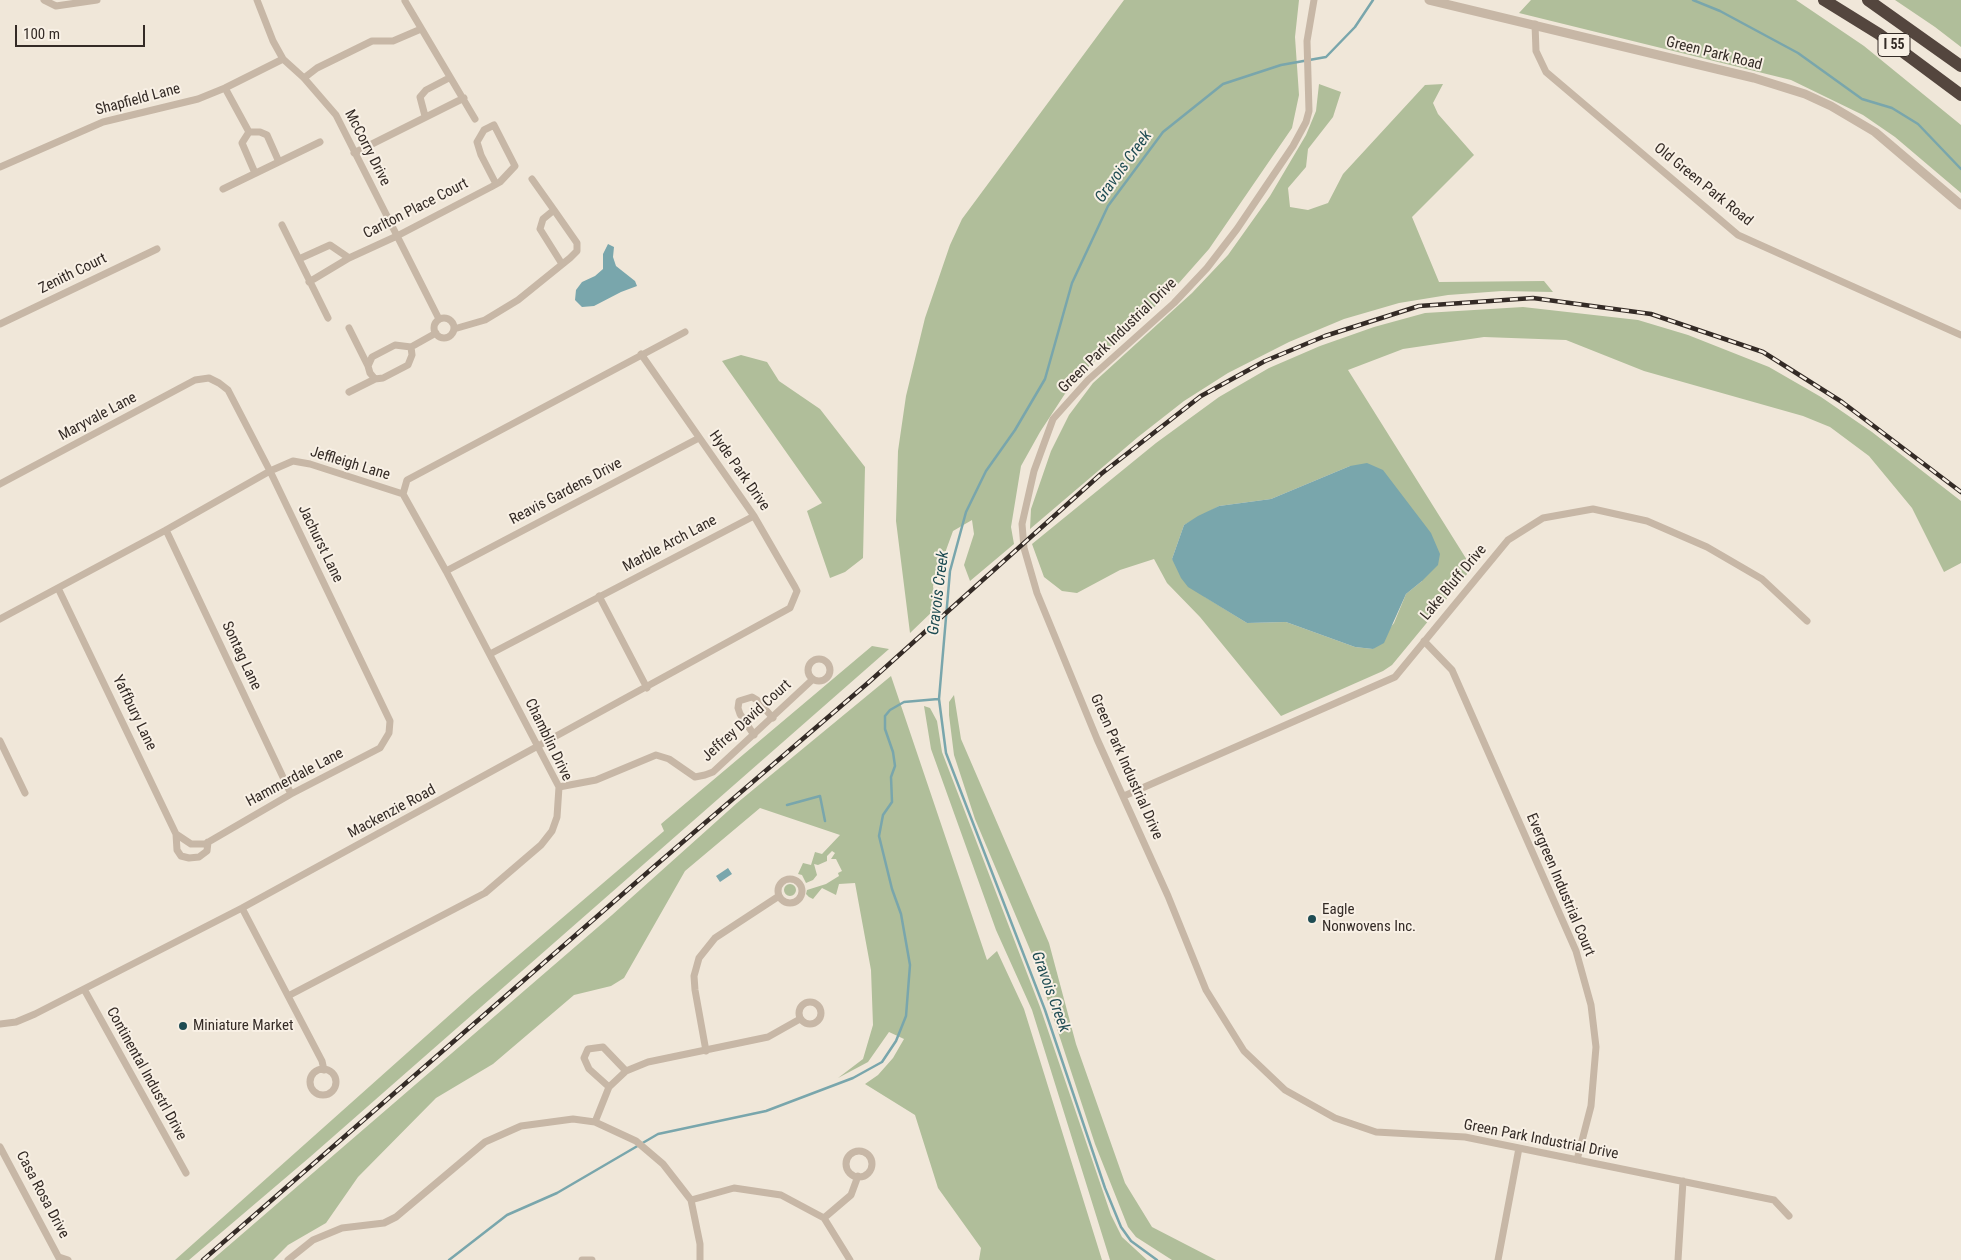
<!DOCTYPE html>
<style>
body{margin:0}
#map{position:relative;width:1961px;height:1260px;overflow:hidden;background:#f0e7d9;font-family:"Roboto Condensed",sans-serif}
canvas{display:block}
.scale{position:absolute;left:15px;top:25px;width:130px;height:22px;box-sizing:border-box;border:2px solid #342b26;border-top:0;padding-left:6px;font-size:15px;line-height:18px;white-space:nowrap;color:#342b26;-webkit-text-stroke:4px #f8f0e5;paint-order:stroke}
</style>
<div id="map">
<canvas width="1961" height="1260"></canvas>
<div class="scale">100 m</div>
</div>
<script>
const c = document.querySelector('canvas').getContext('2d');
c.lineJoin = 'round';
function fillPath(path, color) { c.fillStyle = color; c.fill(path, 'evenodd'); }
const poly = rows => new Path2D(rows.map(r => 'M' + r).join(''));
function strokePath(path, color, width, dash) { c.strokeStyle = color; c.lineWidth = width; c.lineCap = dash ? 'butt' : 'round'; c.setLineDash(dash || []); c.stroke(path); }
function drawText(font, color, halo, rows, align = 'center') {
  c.font = font + ' "Roboto Condensed",sans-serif'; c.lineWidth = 4; c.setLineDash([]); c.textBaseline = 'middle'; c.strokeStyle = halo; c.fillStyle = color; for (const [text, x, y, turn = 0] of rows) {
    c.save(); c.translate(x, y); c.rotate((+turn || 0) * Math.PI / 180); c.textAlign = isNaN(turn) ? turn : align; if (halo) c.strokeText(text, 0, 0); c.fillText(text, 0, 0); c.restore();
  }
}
fillPath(poly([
 [1124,0,1299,0,1295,37,1299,95,1292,128,1209,249,1171,292,1074,380,1040,432,1021,466,1011,527,1014,544,970,581,964,565,974,534,972,520,953,531,933,586,936,608,910,633,896,521,898,451,906,396,925,318,950,245,962,219],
 [1531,0,1796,0,1864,46,1961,125,1961,193,1895,137,1863,115,1791,80,1519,13],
 [1895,0,1961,0,1961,47,1935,27],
 [1319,84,1341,92,1333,117,1308,149,1306,167,1288,188,1290,207,1308,210,1328,203,1343,174,1425,85,1443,84,1433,103,1438,114,1474,155,1412,217,1439,282,1544,281,1553,292,1502,291,1448,295,1399,303,1344,319,1289,342,1228,373,1184,401,1138,437,1030,529,1031,509,1051,451,1069,415,1093,383,1192,293,1228,255,1270,196,1306,135,1316,111],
 [1523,307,1638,320,1688,335,1769,367,1821,397,1872,432,1961,501,1961,563,1944,572,1912,508,1869,456,1830,427,1803,416,1644,371,1566,340,1484,337,1403,349,1348,370,1472,568,1392,665,1383,671,1281,716,1200,617,1167,583,1154,559,1120,570,1077,593,1062,591,1044,577,1032,544,1156,443,1219,397,1269,368,1320,346,1374,327,1425,313],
 [1350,466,1422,581,1406,594,1394,623,1373,649,1355,647,1286,622,1247,623,1205,597,1172,559,1184,525,1219,506,1271,499],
 [741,355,767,362,779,381,820,409,865,467,863,558,845,572,830,578,807,511,822,503,722,361],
 [872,646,889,649,310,1157,189,1260,175,1260,472,995,664,831,661,824],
 [891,676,987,960,997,951,1024,1009,1102,1260,979,1260,981,1248,938,1188,915,1115,865,1084,878,1075,893,1058,904,1039,889,1032,868,1062,838,1078,863,1059,873,1025,871,970,855,883,839,884,836,895,822,888,813,899,809,897,806,894,807,890,826,884,839,876,838,873,842,871,836,859,831,859,835,853,832,851,827,856,827,861,818,865,814,864,817,875,813,880,806,883,802,875,798,874,803,863,811,865,815,852,822,854,840,835,760,808,685,871,624,978,611,986,574,995,493,1064,436,1098,358,1177,326,1223,288,1245,273,1260,212,1260,612,915,737,803],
 [954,695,961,739,1049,943,1076,1044,1125,1183,1152,1227,1216,1260,1172,1260,1136,1237,1128,1227,1095,1144,1034,959,975,819,954,755,949,715,949,702],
 [924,706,930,708,937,721,942,752,1040,1007,1111,1215,1122,1237,1147,1260,1110,1260,1032,1010,996,930,931,749],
 '784 890a6 6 0 1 1 12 0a6 6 0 1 1-12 0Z'
]), '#b0be9a');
fillPath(poly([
 [608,244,614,247,613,257,616,266,635,281,637,286,621,292,594,306,582,307,575,300,576,290,582,282,595,276,603,269,603,254],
 [1367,463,1383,470,1431,533,1440,554,1438,565,1422,581,1406,594,1384,643,1373,649,1355,647,1286,622,1247,623,1188,587,1181,578,1172,559,1184,525,1198,516,1219,506,1271,499,1350,466],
 [728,868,732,874,720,882,716,876]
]), '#79a6ac');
strokePath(poly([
 [1693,0,1720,11,1798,53,1862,99,1892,108,1918,124,1961,169],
 [787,805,820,796,825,821],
 [449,1260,507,1215,557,1193,658,1134,766,1111,853,1078,882,1062,896,1041,906,1016,910,965,901,914,892,889,879,836,883,815,892,802,891,777,895,766,893,752,885,729,885,716,890,710,904,702,938,699],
 [1157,1260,1131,1241,1121,1227,1105,1188,1045,1010,946,753,939,699,950,571,966,512,986,471,1015,430,1045,379,1072,283,1108,206,1163,132,1223,84,1281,65,1326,57,1355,27,1373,0]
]), '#79a6ac', 2.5);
strokePath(poly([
 [44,0,56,6,97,0],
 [257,0,273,41,283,59,304,78,336,115,439,319],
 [1314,0,1307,41,1309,111,1306,122,1293,146,1237,229,1207,268,1174,303,1088,380,1053,419,1034,471,1022,524,1024,548,1037,593,1097,739,1168,896,1206,990,1244,1051,1285,1090,1335,1118,1376,1132,1465,1137,1774,1200,1789,1216],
 [405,1,475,119],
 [1535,24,1536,51,1546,72,1738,235,1961,335],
 [304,78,317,68,372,41,393,41,421,29],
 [225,88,249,132],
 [425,116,420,97,426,90,449,78],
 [249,132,260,132,267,135,279,162],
 [249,132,242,143,255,173],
 [354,153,464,98],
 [0,167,103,122,198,99,225,88,283,59],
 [532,179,554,210],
 [223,189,320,142],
 [282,225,328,318],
 [299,259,330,245,349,258],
 [309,282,349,258,397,236,491,187,500,182,515,166,494,125,484,130,477,142,481,155,496,184],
 '434 328a10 10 0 1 1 20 0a10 10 0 1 1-20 0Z',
 [0,324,157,249],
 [349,328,368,366],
 [454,329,485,320,518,300,570,258,577,251,577,243,554,210,543,219,540,229,562,264],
 [411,347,395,345,372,357,368,366,370,373,375,379,383,378,408,365,412,355,411,347,436,333],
 [349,392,375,379],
 [0,484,195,380,209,378,219,383,228,390,270,471,390,721,389,733,380,748,291,794,205,844,191,844,176,834,58,588],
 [166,530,291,794],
 [446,571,699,438],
 [599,596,647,688],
 [0,619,166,530,270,471,293,461,310,464,403,494,407,480,685,332],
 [1424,641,1452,670,1576,951,1591,1005,1596,1047,1591,1106,1577,1160],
 [490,654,754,516],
 '808 670a11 11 0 1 1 22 0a11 11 0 1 1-22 0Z',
 [754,735,740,714,738,708,739,701,752,697,757,700,773,718],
 [0,741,25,793],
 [559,787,596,780,656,755,669,759,695,777,705,775,713,772,812,680],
 [1124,796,1395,677,1508,540,1543,518,1593,509,1647,521,1707,547,1762,579,1807,621],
 [176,834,177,850,181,856,189,858,199,857,207,851,208,842],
 '778 891a12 12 0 1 1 24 0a12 12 0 1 1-24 0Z',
 [242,908,322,1061,324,1070],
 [84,989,186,1173],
 [288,996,485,893,541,845,552,831,557,817,559,787,446,571,403,494],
 '799 1013a11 11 0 1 1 22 0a11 11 0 1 1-22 0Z',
 [0,1024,16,1022,35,1014,242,908,790,608,797,591,795,587,754,516,641,354],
 [706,1051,695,990,694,976,699,958,715,938,779,896],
 '310 1082a13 13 0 1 1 26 0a13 13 0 1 1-26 0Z',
 [609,1087,589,1069,584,1058,588,1049,603,1047,626,1071],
 [595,1122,609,1087,626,1071,648,1062,768,1037,800,1019],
 [0,1147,60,1260],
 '846 1164a13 13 0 1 1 26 0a13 13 0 1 1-26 0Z',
 [691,1200,734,1188,781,1195,824,1218,850,1260],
 [824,1218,851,1195,858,1176],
 [59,1257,68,1260],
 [288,1260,313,1240,342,1228,384,1223,396,1217,485,1142,521,1126,573,1119,595,1122,636,1141,663,1164,691,1200,700,1244,700,1260],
 [582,1260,592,1260],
 [1498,1260,1519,1148],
 [1678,1260,1683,1181]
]), '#c7b7a6', 7);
strokePath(poly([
 [1429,0,1754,78,1805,94,1831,106,1875,132,1961,205]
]), '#c7b7a6', 9);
strokePath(poly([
 [1824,0,1879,34,1961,95],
 [1868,0,1961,66]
]), '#54463e', 12);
const rail = poly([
 [203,1260,656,865,869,682,1101,474,1201,396,1265,361,1325,336,1419,306,1533,298,1651,314,1763,352,1842,402,1961,492]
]);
strokePath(rail, '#342b26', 4.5);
strokePath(rail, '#f8f0e5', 2.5, [8]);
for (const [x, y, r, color] of [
 [1312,919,5,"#1e4c53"],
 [183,1026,5,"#1e4c53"]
]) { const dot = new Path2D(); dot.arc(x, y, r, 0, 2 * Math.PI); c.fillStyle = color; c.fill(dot); strokePath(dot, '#f8f0e5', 2); }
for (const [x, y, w] of [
 [1894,45,32]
]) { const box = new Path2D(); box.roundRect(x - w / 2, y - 11.5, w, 23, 4); c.fillStyle = '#f8f0e5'; c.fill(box); strokePath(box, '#342b26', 1); }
drawText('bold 14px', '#342b26', null, [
 ["I 55",1894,45]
]);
drawText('15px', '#342b26', '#f8f0e5', [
 ["Green Park Road",1714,54,14],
 ["Shapfield Lane",138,100,-15],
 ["McCorry Drive",367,148,63],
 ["Old Green Park Road",1703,185,39],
 ["Carlton Place Court",416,209,-27],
 ["Zenith Court",73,274,-26],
 ["Green Park Industrial Drive",1118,336,-44],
 ["Maryvale Lane",98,417,-28],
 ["Jeffleigh Lane",350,464,17],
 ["Hyde Park Drive",739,471,55],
 ["Reavis Gardens Drive",566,492,-28],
 ["Jachurst Lane",320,544,64],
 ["Marble Arch Lane",670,544,-28],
 ["Lake Bluff Drive",1454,583,-50],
 ["Sontag Lane",241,656,65],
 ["Yaffbury Lane",134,713,64],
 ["Jeffrey David Court",747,721,-42],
 ["Chamblin Drive",548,740,64],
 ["Green Park Industrial Drive",1126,767,66],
 ["Hammerdale Lane",295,778,-28],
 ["Mackenzie Road",392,812,-28],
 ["Evergreen Industrial Court",1560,885,67],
 ["Continental Industrl Drive",146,1074,61],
 ["Green Park Industrial Drive",1541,1140,11],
 ["Casa Rosa Drive",42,1195,62]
]);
drawText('15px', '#342b26', '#f8f0e5', [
 ["Eagle",1322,910],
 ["Nonwovens Inc.",1322,927],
 ["Miniature Market",193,1026]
], 'left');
drawText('italic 16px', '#1e4c53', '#f8f0e5', [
 ["Gravois Creek",1124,167,-54],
 ["Gravois Creek",939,593,-83],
 ["Gravois Creek",1050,992,70]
]);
</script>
